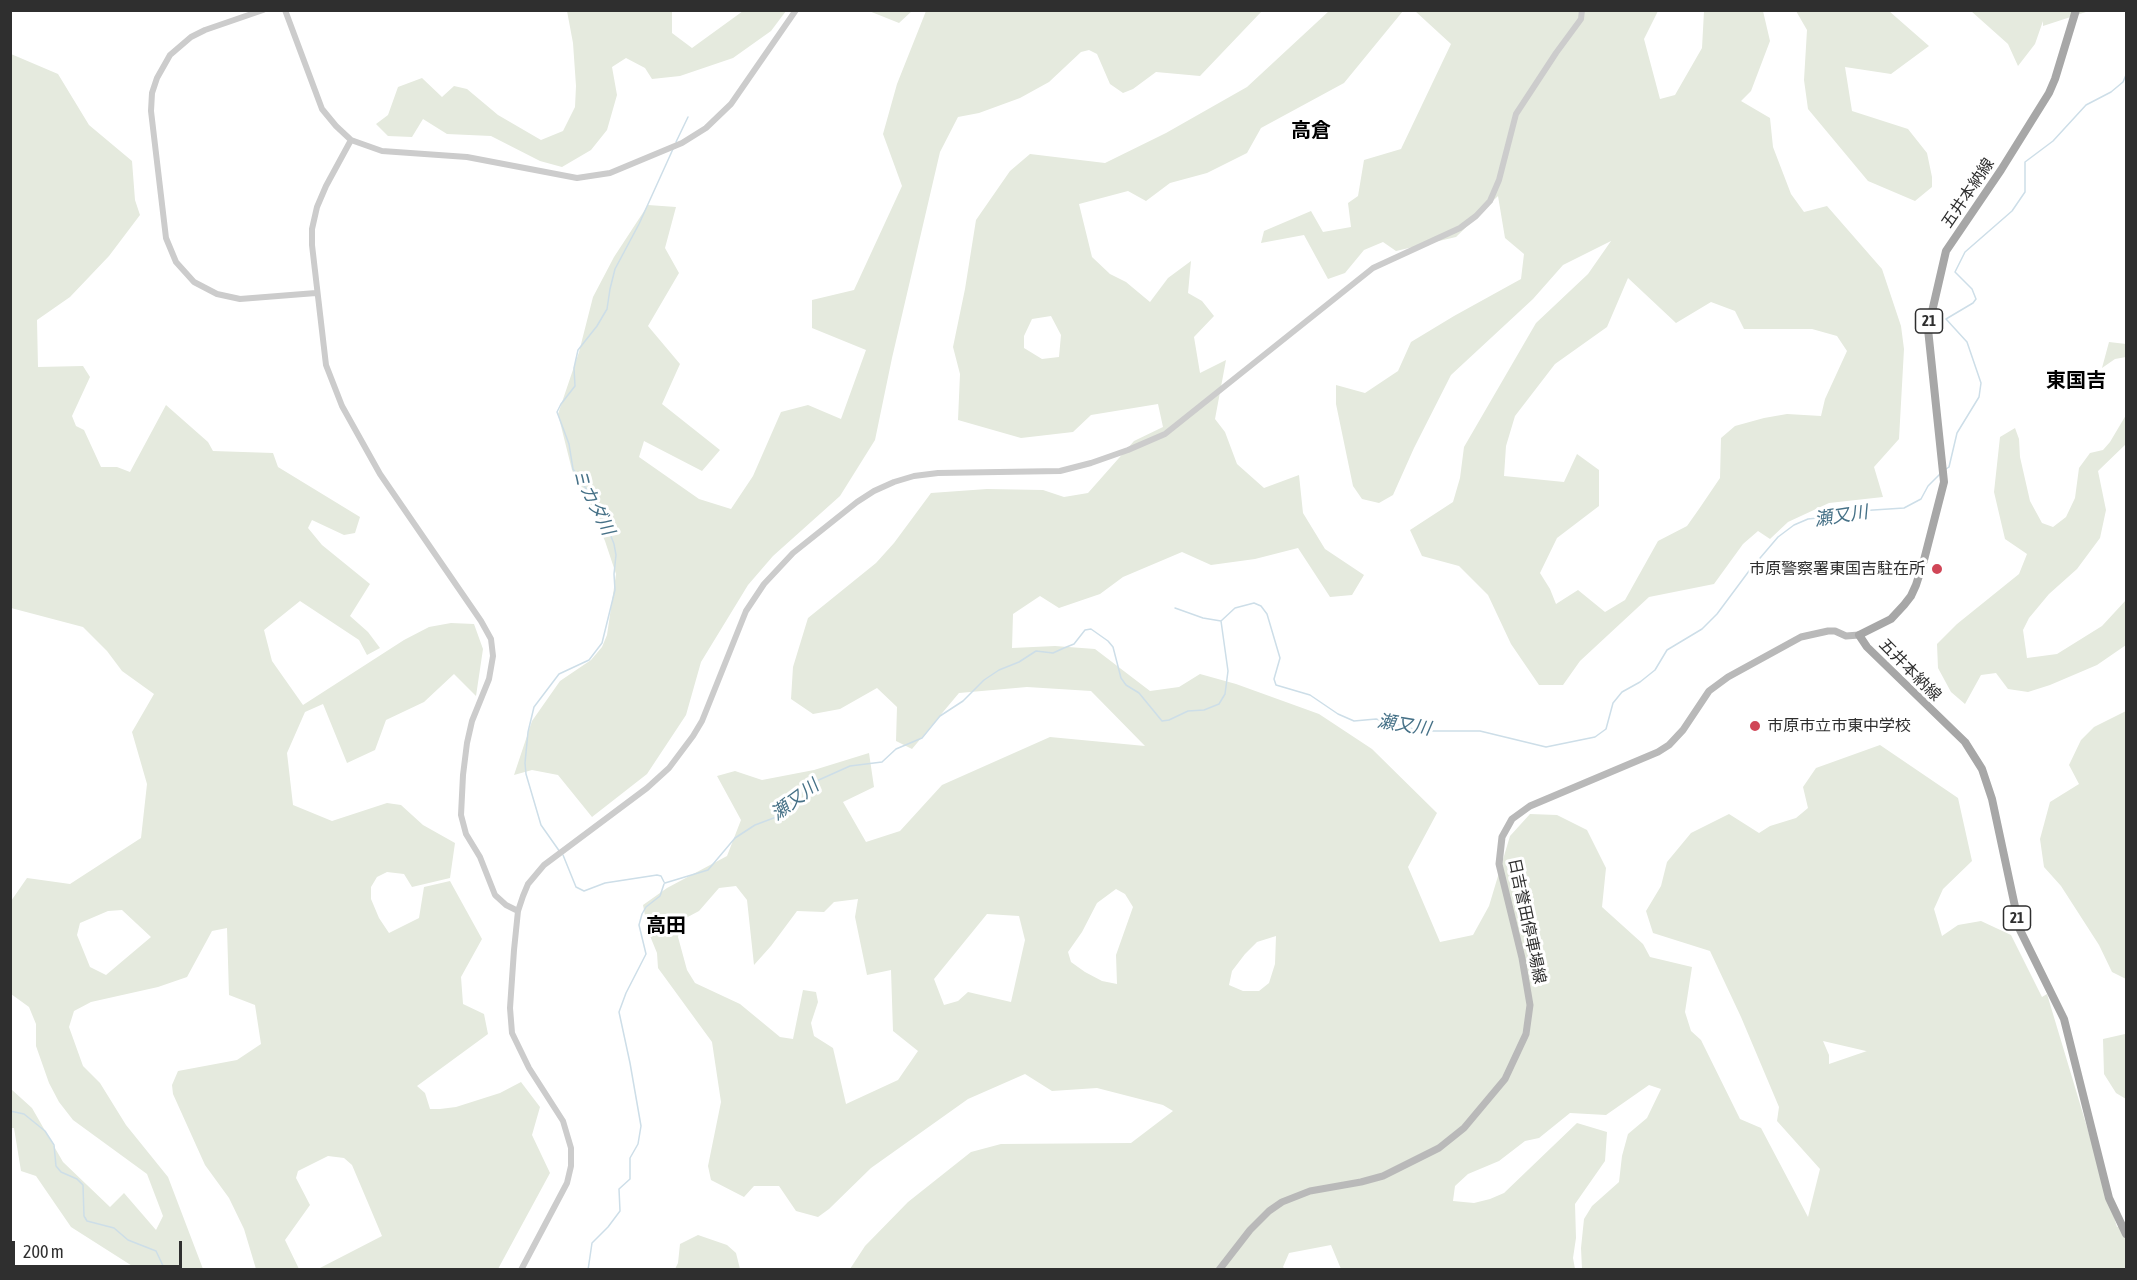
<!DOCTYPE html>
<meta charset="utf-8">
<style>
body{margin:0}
#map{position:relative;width:2137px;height:1280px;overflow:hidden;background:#fff;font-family:"Asap Condensed",sans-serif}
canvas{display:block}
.frame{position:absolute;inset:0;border:12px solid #2f2f2f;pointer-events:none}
.scale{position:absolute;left:12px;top:1241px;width:170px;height:27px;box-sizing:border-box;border:3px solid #2f2f2f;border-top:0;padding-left:8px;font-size:18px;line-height:21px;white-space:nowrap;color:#2f2f2f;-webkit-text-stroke:4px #fff;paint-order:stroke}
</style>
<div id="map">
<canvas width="2137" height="1280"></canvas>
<div class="frame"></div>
<div class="scale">200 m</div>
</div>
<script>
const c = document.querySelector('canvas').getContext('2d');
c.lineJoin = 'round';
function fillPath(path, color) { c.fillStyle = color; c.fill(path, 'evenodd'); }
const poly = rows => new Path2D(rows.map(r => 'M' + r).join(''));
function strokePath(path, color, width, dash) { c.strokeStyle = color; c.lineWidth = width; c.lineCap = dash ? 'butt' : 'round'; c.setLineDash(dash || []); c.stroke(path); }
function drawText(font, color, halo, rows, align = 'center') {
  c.font = font + ' "Asap Condensed","Noto Sans JP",sans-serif'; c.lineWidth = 6; c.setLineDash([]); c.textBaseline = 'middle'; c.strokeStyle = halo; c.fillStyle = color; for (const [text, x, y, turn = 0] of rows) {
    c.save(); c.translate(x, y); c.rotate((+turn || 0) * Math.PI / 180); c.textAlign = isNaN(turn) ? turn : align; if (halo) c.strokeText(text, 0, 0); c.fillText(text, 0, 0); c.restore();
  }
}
fillPath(poly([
 [567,11,672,11,672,33,692,48,743,11,786,11,771,31,733,58,680,76,652,79,645,68,626,58,612,67,617,95,607,130,591,150,562,167,540,161,491,136,447,134,423,119,412,137,388,136,376,124,388,115,398,87,422,78,442,97,454,86,467,89,498,115,541,140,563,131,575,107,576,86,573,43],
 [869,11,912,10,912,11,899,23],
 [926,11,1262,11,1200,76,1156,72,1133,89,1123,93,1110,84,1097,54,1089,50,1081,52,1049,82,1020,98,979,113,958,117,940,152,892,358,875,440,840,496,773,556,748,585,701,662,686,715,647,774,592,817,558,775,532,770,514,775,532,721,560,681,591,660,602,647,607,635,616,574,605,541,572,470,558,414,579,352,593,297,614,257,648,205,676,207,665,248,679,273,648,326,680,364,662,404,720,450,702,471,644,441,639,457,699,499,731,509,753,476,781,412,808,405,841,419,866,350,812,328,812,300,854,290,902,186,883,134,897,84],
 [1329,11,1403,11,1344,83,1261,128,1247,153,1207,173,1170,183,1146,201,1128,191,1079,204,1092,257,1110,274,1126,282,1150,302,1168,278,1191,261,1188,293,1202,301,1214,316,1194,337,1200,373,1226,360,1215,419,1225,432,1237,464,1264,488,1299,475,1303,513,1325,549,1364,575,1352,595,1330,597,1298,548,1255,559,1211,565,1182,552,1123,577,1100,594,1059,608,1040,596,1013,614,1012,648,1055,646,1095,649,1150,691,1179,687,1200,674,1236,684,1319,714,1372,749,1437,813,1408,867,1440,942,1473,935,1489,906,1510,836,1530,814,1557,815,1587,830,1606,868,1602,907,1643,944,1650,957,1692,967,1685,1012,1691,1031,1701,1040,1740,1119,1761,1128,1808,1217,1820,1169,1777,1121,1779,1107,1741,1017,1710,951,1653,933,1646,911,1661,886,1667,862,1691,833,1729,814,1759,833,1770,826,1796,818,1808,808,1803,787,1816,768,1880,745,1958,798,1972,861,1943,889,1934,909,1942,936,1958,925,1981,921,2011,935,2042,997,2047,994,2117,1227,2126,1222,2126,1269,1582,1269,1581,1248,1584,1219,1592,1206,1619,1182,1622,1156,1628,1134,1647,1118,1661,1089,1649,1085,1606,1115,1570,1113,1539,1138,1525,1141,1499,1161,1468,1174,1455,1186,1453,1201,1474,1203,1490,1199,1504,1193,1577,1123,1607,1132,1605,1161,1575,1204,1576,1238,1573,1258,1575,1269,1341,1269,1331,1245,1289,1253,1283,1267,1285,1269,850,1269,865,1246,908,1202,971,1152,1001,1144,1131,1143,1173,1111,1163,1105,1097,1088,1052,1091,1025,1074,968,1099,871,1168,829,1209,818,1217,796,1211,779,1186,754,1186,744,1197,711,1180,708,1166,721,1102,712,1042,658,968,657,953,648,931,643,905,667,888,727,856,741,820,717,776,735,771,762,780,814,770,869,753,874,787,843,802,866,842,900,831,942,785,1050,737,1145,746,1091,691,1027,687,959,693,912,749,896,741,897,707,877,688,840,709,813,714,791,699,793,667,808,618,876,563,894,543,931,493,987,489,1043,490,1064,497,1088,493,1134,441,1163,427,1158,404,1091,415,1073,432,1021,438,958,420,960,374,953,347,965,289,976,220,1010,171,1030,154,1105,163,1166,133,1247,87],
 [1051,316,1061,335,1059,357,1042,359,1024,348,1024,336,1032,319],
 [736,886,747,900,754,965,771,946,797,911,824,912,834,902,858,899,855,917,867,975,891,970,893,1031,918,1051,898,1080,846,1104,833,1048,814,1036,811,1023,818,1002,816,992,803,990,793,1039,780,1037,740,1004,695,983,687,970,678,937,682,920,699,911,719,888],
 [1116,889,1125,894,1133,907,1116,955,1117,984,1102,981,1085,972,1071,962,1068,952,1082,932,1097,903],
 [987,914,1019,916,1025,940,1011,1002,968,992,958,1001,944,1005,934,979],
 [1276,936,1275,964,1269,983,1259,991,1243,991,1229,985,1232,971,1245,954,1257,942],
 [1823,1041,1866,1051,1867,1051,1829,1064,1829,1055],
 [1415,11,1658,11,1644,39,1660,99,1675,95,1702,48,1704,11,1763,11,1770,41,1751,91,1741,101,1770,118,1773,147,1791,194,1804,212,1827,206,1882,269,1901,326,1904,349,1899,439,1874,467,1883,497,1829,503,1788,522,1770,539,1758,531,1743,544,1714,584,1649,597,1580,661,1563,685,1539,685,1511,644,1488,595,1459,566,1422,556,1410,530,1453,502,1460,478,1464,447,1536,323,1588,274,1611,241,1563,265,1533,299,1451,375,1414,448,1393,495,1379,503,1362,499,1353,486,1336,404,1336,385,1365,393,1398,371,1411,342,1454,316,1521,279,1524,254,1505,238,1498,196,1456,237,1396,251,1383,242,1364,250,1345,273,1328,279,1304,235,1261,243,1264,231,1311,211,1323,232,1351,227,1348,203,1358,196,1364,160,1401,149,1451,44],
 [1628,278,1676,323,1711,302,1735,311,1744,329,1812,329,1837,336,1847,351,1825,399,1821,416,1787,414,1764,418,1735,426,1721,438,1720,478,1699,509,1687,526,1658,541,1625,600,1605,612,1578,590,1556,604,1550,589,1540,573,1557,538,1599,506,1599,470,1577,454,1564,482,1504,476,1506,446,1515,416,1555,364,1607,327],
 [1796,11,1889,11,1929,46,1891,74,1845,67,1852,111,1908,129,1927,153,1932,177,1932,187,1915,201,1868,181,1808,109,1804,80,1807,30],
 [1971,11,2089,11,2043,26,2043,21,2035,44,2018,66,2008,44],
 [11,52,11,54,58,74,89,125,132,161,135,200,140,215,109,256,70,297,37,320,38,367,83,366,90,377,72,416,76,426,84,430,101,467,117,467,130,472,166,405,208,442,213,451,273,453,278,467,360,517,355,533,344,535,312,520,308,528,322,545,370,584,350,616,368,632,380,648,367,655,359,640,300,601,264,630,272,661,303,705,404,640,429,627,451,623,474,624,483,649,476,696,454,674,424,702,386,720,375,750,347,763,323,704,305,712,287,753,293,805,332,821,387,803,401,805,423,825,455,843,450,878,412,887,404,874,387,872,377,877,371,887,371,899,379,918,389,933,419,918,424,887,450,881,482,939,461,977,463,1004,484,1014,488,1034,417,1086,425,1093,430,1109,440,1109,456,1107,500,1093,521,1082,540,1107,532,1135,550,1173,498,1269,318,1269,382,1236,352,1165,344,1158,328,1156,298,1171,296,1178,310,1205,285,1240,299,1269,256,1269,244,1229,229,1198,205,1165,173,1094,172,1085,178,1071,237,1060,261,1044,255,1005,229,995,227,928,212,931,187,977,158,987,91,1002,74,1011,69,1027,83,1066,100,1083,126,1125,168,1177,203,1269,137,1269,71,1227,36,1176,21,1171,14,1128,11,1128,11,1089,32,1108,63,1162,110,1207,124,1193,156,1230,163,1216,147,1174,73,1120,59,1102,49,1083,36,1046,36,1024,29,1007,11,994,11,901,27,878,70,884,141,838,147,784,132,732,154,694,122,671,107,651,83,627,11,608],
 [122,910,151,937,106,975,90,967,77,935,80,923,108,911],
 [2109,342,2126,344,2126,357,2115,359,2102,368],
 [2126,415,2126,444,2098,471,2106,510,2100,538,2077,569,2049,594,2029,618,2023,630,2027,658,2057,654,2102,626,2126,600,2126,645,2097,665,2050,685,2028,692,2008,689,1996,673,1981,675,1965,704,1951,692,1938,668,1937,644,1957,624,2019,574,2027,554,2005,539,1994,492,2000,437,2015,428,2019,439,2020,457,2030,501,2042,523,2053,527,2066,517,2075,498,2079,468,2090,453,2103,450,2110,442],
 [2126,711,2126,979,2112,972,2099,945,2061,886,2044,867,2040,839,2050,802,2079,784,2069,765,2081,740,2094,727],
 [2125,1034,2126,1035,2126,1099,2116,1093,2104,1074,2103,1039],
 [698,1235,727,1245,736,1253,740,1269,675,1269,678,1263,680,1244]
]), '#e5eade');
strokePath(poly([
 [676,142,688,117],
 [1946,469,1949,467,1957,433,1979,397,1981,383,1967,342,1946,319,1973,303,1976,299,1972,289,1955,272,1965,252,2012,211,2025,192,2025,162,2053,141,2086,105,2111,92,2123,82,2126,75],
 [1175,608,1203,618,1221,621],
 [560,852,541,825,526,774,525,763,528,732,534,707,559,674,589,660,602,643,615,590,614,574,616,555,614,544,609,531,589,493,573,469,569,444,557,412,561,404,575,386,574,368,578,350,597,326,607,309,610,289,615,269,639,224,673,149],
 [563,855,576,887,584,891,605,883,657,875,661,876,664,882],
 [665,883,708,870,735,838,755,825,779,816,789,809,804,790,812,783,850,766,882,762,896,749,922,738,940,716,963,701,984,680,999,670,1019,662,1036,651,1053,653,1064,648,1074,644,1085,630,1091,629,1108,641,1113,647,1121,678,1126,685,1139,693,1162,721,1169,720,1188,711,1204,710,1219,704,1225,694,1228,671,1221,621,1235,608,1254,603,1261,606,1267,614,1280,658,1274,679,1276,685,1310,695,1338,714,1354,721,1376,719,1421,731,1480,731,1546,747,1595,737,1606,729,1613,703,1622,692,1640,682,1655,670,1667,650,1702,629,1717,614,1749,571,1778,537,1794,525,1808,519,1827,517,1843,512,1904,508,1921,499,1928,486,1940,474],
 [10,1111,24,1114,45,1131,54,1145,56,1166,61,1172,77,1179,83,1185,84,1216,87,1221,114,1228,128,1240,156,1251,165,1270],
 [588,1270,592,1243,608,1227,620,1211,619,1189,630,1179,630,1158,638,1144,641,1126,630,1063,619,1012,626,993,646,954,639,925,642,914,646,907,660,896,664,884]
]), '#cddee8', 1.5);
strokePath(poly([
 [263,10,205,30,191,37,170,55,157,78,152,93,151,111,166,238,176,262,194,282,217,294,240,299,316,293],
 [285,10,322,109,336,126,351,140,382,151,467,157,577,178,610,173,682,143,706,128,731,104,796,10],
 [351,140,326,186,317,207,312,229,312,245,326,365,342,406,380,474,481,621,491,639,493,656,489,679,472,721,467,743,463,775,461,815,466,834,480,857,495,895,506,905,518,911],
 [521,1270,567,1183,571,1166,571,1148,563,1121,529,1068,512,1033,510,1008,514,950,518,911,523,896,528,884,544,865,647,788,669,768,693,736,702,721,746,611,764,584,793,553,857,502,874,491,894,482,914,476,938,473,1060,471,1091,463,1128,450,1165,434,1373,268,1460,228,1476,216,1490,201,1499,180,1516,114,1556,53,1581,19,1582,10]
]), '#ccc', 6);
strokePath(poly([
 [1219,1270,1250,1230,1269,1211,1282,1202,1310,1191,1361,1182,1383,1176,1439,1148,1464,1128,1505,1079,1526,1034,1530,1005,1522,958,1499,864,1502,837,1512,819,1530,806,1658,752,1669,745,1683,730,1709,691,1728,677,1801,637,1828,631,1835,631,1846,636,1859,635]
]), '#b9b9b9', 7);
strokePath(poly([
 [2076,10,2055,79,2049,93,2001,170,1946,251,1928,329,1944,482,1924,560,1916,585,1911,596,1904,605,1891,619,1859,635,1867,647,1965,742,1982,769,1992,799,2020,930,2064,1019,2109,1198,2126,1234]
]), '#a7a7a7', 8);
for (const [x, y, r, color] of [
 [1937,569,6,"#d04657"],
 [1755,726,6,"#d04657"]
]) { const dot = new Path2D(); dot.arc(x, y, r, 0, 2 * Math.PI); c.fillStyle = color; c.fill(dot); strokePath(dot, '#fff', 2); }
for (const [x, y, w] of [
 [1929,321,27],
 [2017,918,27]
]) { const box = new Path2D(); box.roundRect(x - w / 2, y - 12, w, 24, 4.5); c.fillStyle = '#fff'; c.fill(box); strokePath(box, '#2f2f2f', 1.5); }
drawText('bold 15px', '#2f2f2f', null, [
 ["21",1929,321],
 ["21",2017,918]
]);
drawText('16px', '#2f2f2f', '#fff', [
 ["五井本納線",1968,193,-56],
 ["五井本納線",1910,670,45],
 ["日吉誉田停車場線",1527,921,78]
]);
drawText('16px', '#2f2f2f', '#fff', [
 ["市原警察署東国吉駐在所",1925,569],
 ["市原市立市東中学校",1767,726,"left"]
], 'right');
drawText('italic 18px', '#467187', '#fff', [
 ["ミカダ川",593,502,63],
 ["瀬又川",1841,516,-9],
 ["瀬又川",1404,725,9],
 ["瀬又川",795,800,-37]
]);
drawText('bold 20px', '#000', '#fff', [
 ["高倉",1311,131],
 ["東国吉",2076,381],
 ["高田",666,926]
]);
</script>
